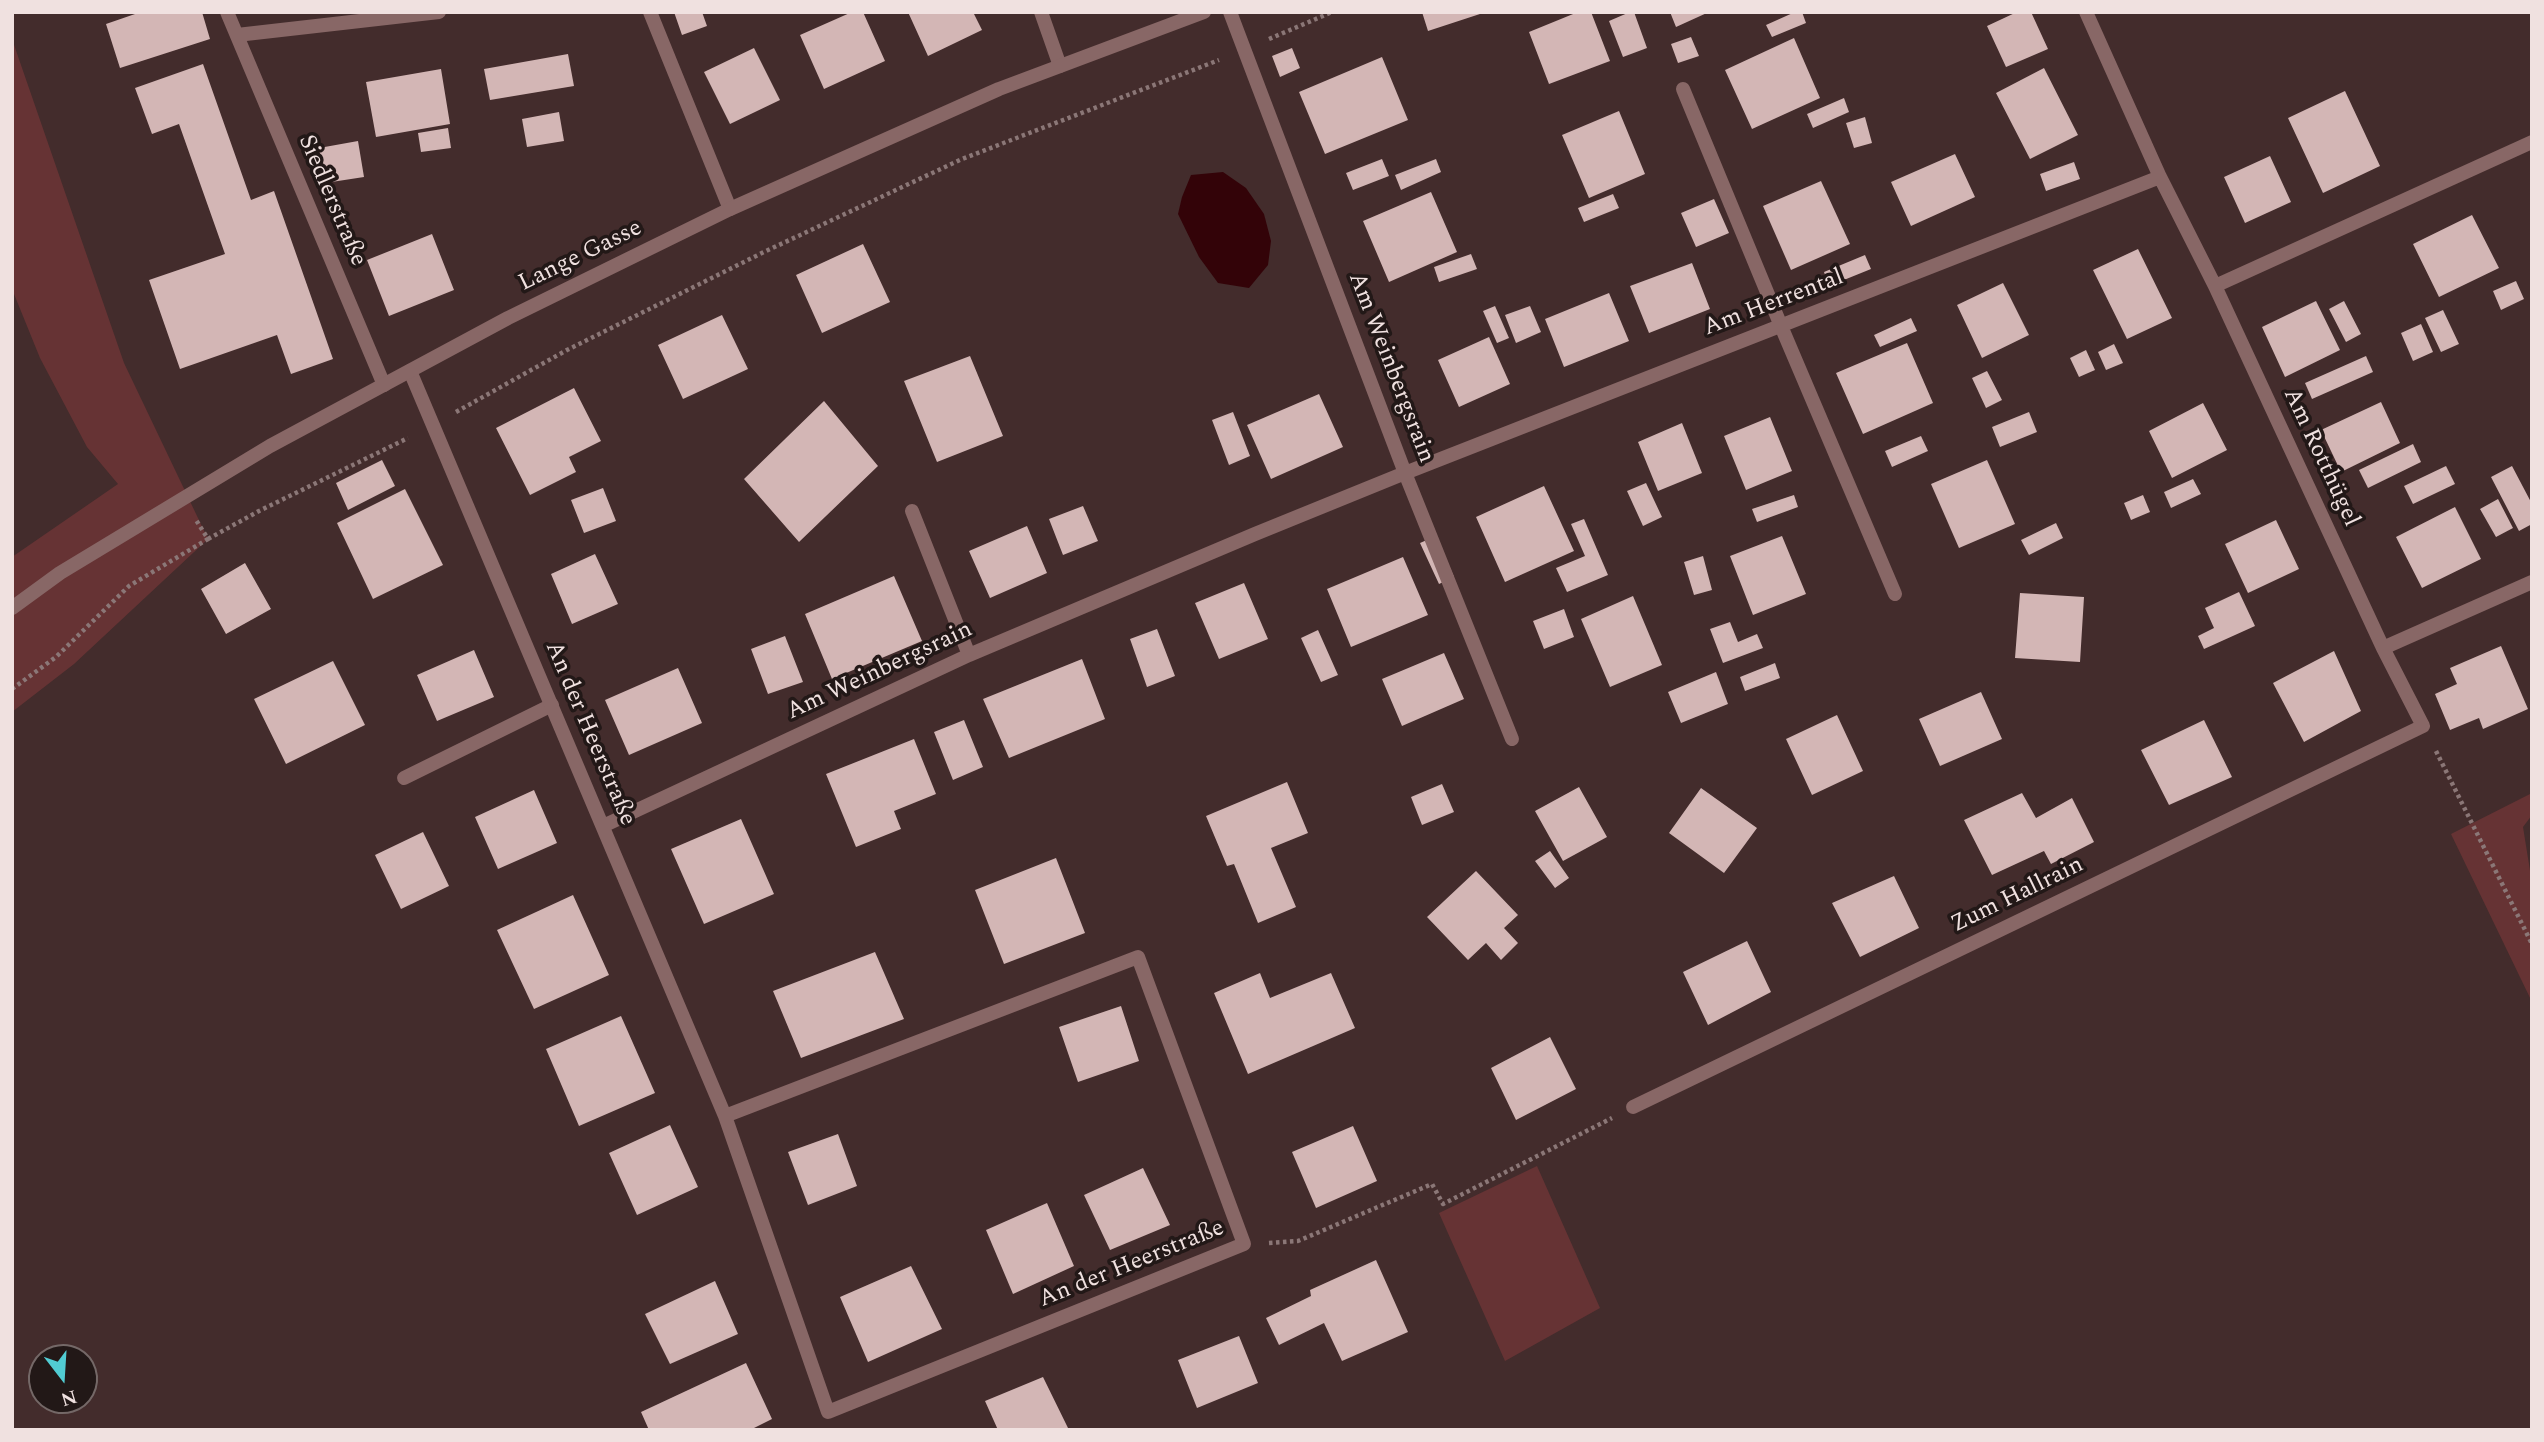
<!DOCTYPE html>
<meta charset="utf-8">
<style>
body{margin:0}
#map{position:relative;width:2544px;height:1442px;overflow:hidden;background:#432c2c;font-family:Spectral,serif}
canvas{display:block}
.frame{position:absolute;inset:0;border:14px solid #f0e1e0;pointer-events:none}
.north{position:absolute;left:28px;top:1344px;width:70px;height:70px;box-sizing:border-box;background:#221817;border:2px solid #746867;border-radius:50%;rotate:163deg;font-size:19px;font-weight:700;line-height:28px;text-align:center;color:#f0e1e0}
.north::after{content:'';display:block;margin:auto;width:24px;height:32px;background:#51ccd3;clip-path:polygon(50% 0,100% 100%,50% 72%,0 100%)}
</style>
<div id="map">
<canvas width="2544" height="1442"></canvas>
<div class="frame"></div>
<div class="north">N</div>
</div>
<script>
const c = document.querySelector('canvas').getContext('2d');
c.lineJoin = 'round';
function fillPath(path, color) { c.fillStyle = color; c.fill(path, 'evenodd'); }
const poly = rows => new Path2D(rows.map(r => 'M' + r).join(''));
function strokePath(path, color, width, dash) { c.strokeStyle = color; c.lineWidth = width; c.lineCap = dash ? 'butt' : 'round'; c.setLineDash(dash || []); c.stroke(path); }
function drawText(font, color, halo, rows, align = 'center') {
  c.font = font + ' Spectral,serif'; c.lineWidth = 7; c.setLineDash([]); c.textBaseline = 'middle'; c.strokeStyle = halo; c.fillStyle = color; for (const [text, x, y, turn = 0] of rows) {
    c.save(); c.translate(x, y); c.rotate((+turn || 0) * Math.PI / 180); c.textAlign = isNaN(turn) ? turn : align; if (halo) c.strokeText(text, 0, 0); c.fillText(text, 0, 0); c.restore();
  }
}
fillPath(poly([
 [12,39,124,363,208,539,74,664,12,712,12,557,118,484,87,447,40,358,12,289],
 [2532,793,2532,815,2523,827,2532,883,2532,1002,2451,834],
 [1537,1166,1600,1308,1505,1361,1439,1213]
]), '#663334');
fillPath(poly([
 [1223,172,1246,188,1264,214,1271,241,1268,265,1249,288,1218,283,1199,257,1178,214,1182,197,1191,175]
]), '#330308');
fillPath(poly([
 [134,12,202,12,210,39,120,68,106,24,135,14],
 [674,12,702,12,707,26,682,35],
 [852,12,863,12,885,61,824,89,800,35],
 [908,12,973,12,982,30,928,56],
 [1422,12,1483,12,1483,13,1428,31],
 [1578,12,1591,12,1610,61,1549,84,1529,32],
 [1630,12,1634,12,1647,48,1623,57,1609,21],
 [1670,12,1709,12,1676,27],
 [1795,12,1802,12,1806,23,1772,37,1766,25],
 [2017,12,2031,12,2048,49,2006,67,1987,26],
 [1691,37,1699,56,1678,63,1671,44],
 [1794,38,1820,98,1752,129,1725,70],
 [754,48,780,100,730,124,704,72],
 [1292,48,1300,68,1280,77,1272,56],
 [568,54,574,86,490,100,484,69],
 [1382,57,1408,120,1325,154,1299,92],
 [203,64,251,200,274,191,333,359,291,374,277,335,180,369,149,280,225,254,179,124,152,134,135,88],
 [2044,68,2078,135,2030,159,1996,93],
 [441,69,450,124,376,137,366,82],
 [2345,91,2380,166,2323,193,2288,118],
 [1844,98,1849,112,1813,128,1807,114],
 [1619,111,1645,174,1589,198,1562,135],
 [559,112,564,141,527,147,522,119],
 [1865,117,1872,143,1854,148,1846,123],
 [448,128,451,148,421,152,418,133],
 [358,141,364,177,325,183,319,148],
 [1955,154,1975,197,1911,226,1891,182],
 [2270,156,2291,202,2245,223,2224,177],
 [1382,159,1389,176,1353,190,1346,173],
 [1436,159,1441,172,1401,190,1395,175],
 [2074,162,2080,179,2046,191,2040,174],
 [1821,181,1850,244,1791,270,1763,206],
 [1431,192,1457,252,1389,282,1363,221],
 [1613,194,1619,208,1584,222,1578,208],
 [1714,199,1729,233,1696,247,1681,213],
 [2472,215,2499,268,2439,297,2413,244],
 [432,234,454,290,389,316,367,260],
 [863,244,890,302,822,333,796,275],
 [2138,249,2172,318,2127,339,2093,270],
 [1471,254,1477,269,1439,282,1434,267],
 [1865,255,1871,269,1829,286,1824,272],
 [1692,263,1710,309,1649,333,1630,286],
 [2516,281,2524,299,2501,310,2493,291],
 [2003,283,2029,335,1982,358,1957,305],
 [1609,293,1629,341,1564,367,1545,319],
 [2316,301,2340,350,2285,377,2262,327],
 [2344,301,2361,334,2346,342,2329,309],
 [1495,306,1509,338,1497,343,1483,311],
 [1530,306,1541,332,1516,343,1505,315],
 [2443,310,2459,344,2441,352,2425,318],
 [722,315,748,369,683,399,658,345],
 [1911,318,1917,331,1880,347,1874,335],
 [2421,324,2433,352,2413,361,2401,333],
 [1489,337,1510,384,1459,407,1438,360],
 [1907,343,1933,403,1863,434,1836,373],
 [2114,344,2123,363,2106,370,2098,352],
 [2086,350,2095,370,2079,377,2070,358],
 [970,356,1003,436,937,462,904,381],
 [2366,356,2373,372,2312,399,2305,383],
 [1987,371,2002,400,1986,408,1972,378],
 [574,388,601,441,569,457,576,472,530,495,496,428],
 [1319,394,1343,447,1271,479,1247,425],
 [824,401,878,466,799,542,744,479],
 [2381,402,2400,443,2341,472,2321,430],
 [2203,403,2227,450,2172,478,2149,431],
 [1233,412,1250,456,1229,465,1212,420],
 [2029,412,2037,432,2000,447,1992,427],
 [1770,417,1792,471,1746,490,1724,436],
 [1682,423,1702,473,1658,491,1638,442],
 [1921,436,1928,451,1892,467,1885,451],
 [2413,444,2421,462,2368,488,2359,470],
 [382,460,395,486,348,510,336,483],
 [1987,460,2015,524,1959,548,1931,484],
 [2446,466,2455,484,2413,504,2404,486],
 [2512,466,2532,504,2532,524,2519,531,2491,477],
 [2193,479,2201,494,2171,508,2164,492],
 [1646,483,1662,517,1643,526,1627,491],
 [1544,486,1574,551,1505,582,1476,517],
 [603,488,616,521,584,533,571,500],
 [405,489,443,565,373,599,337,523],
 [1794,495,1798,507,1757,522,1752,509],
 [2143,495,2150,512,2131,520,2124,503],
 [2498,499,2513,528,2496,537,2480,509],
 [1083,506,1098,541,1063,555,1049,519],
 [2455,507,2481,559,2422,588,2396,537],
 [1584,519,1608,575,1567,592,1556,568,1585,556,1571,524],
 [2276,520,2299,569,2248,593,2225,544],
 [2056,523,2063,538,2029,555,2021,540],
 [1027,526,1047,573,990,598,969,551],
 [1436,536,1454,577,1439,584,1420,543],
 [1782,536,1806,594,1753,615,1730,556],
 [595,554,618,604,572,624,551,574],
 [1703,556,1712,590,1694,595,1684,562],
 [1403,557,1428,615,1351,647,1327,589],
 [245,563,271,609,226,634,201,589],
 [894,576,922,641,832,679,805,614],
 [1244,583,1268,639,1219,659,1195,603],
 [2239,592,2255,626,2204,649,2198,636,2214,628,2205,608],
 [2020,593,2084,597,2080,662,2015,658],
 [1633,596,1662,665,1610,687,1581,619],
 [1564,609,1574,637,1544,649,1533,621],
 [1730,622,1738,642,1757,634,1763,648,1723,663,1710,629],
 [1157,629,1175,676,1147,687,1130,639],
 [1318,630,1338,675,1321,682,1301,638],
 [785,636,803,682,768,694,751,649],
 [2501,646,2528,709,2483,729,2479,718,2450,730,2435,694,2457,684,2450,668],
 [474,650,494,697,437,721,417,675],
 [2334,651,2361,711,2304,742,2273,683],
 [1444,653,1464,699,1402,726,1382,679],
 [1082,659,1105,719,1009,758,983,699],
 [333,661,365,725,286,764,254,699],
 [1775,663,1780,678,1745,691,1740,677],
 [678,668,702,723,629,755,605,700],
 [1716,672,1728,704,1681,723,1668,692],
 [1981,692,2002,739,1940,766,1919,719],
 [1837,715,1863,771,1812,795,1786,739],
 [964,720,983,767,953,780,934,732],
 [2204,720,2232,777,2169,805,2141,750],
 [914,739,936,794,894,811,901,829,856,847,826,774],
 [1287,782,1308,833,1271,848,1296,907,1258,923,1234,864,1227,866,1206,816],
 [1442,784,1454,812,1422,825,1411,797],
 [1579,787,1607,837,1563,861,1535,811],
 [1701,788,1757,828,1724,873,1669,833],
 [534,790,557,843,498,869,475,817],
 [2022,793,2036,818,2072,798,2094,842,2051,864,2044,851,1992,875,1964,820],
 [741,819,774,894,704,924,671,849],
 [423,832,449,886,401,909,375,855],
 [1550,851,1569,878,1555,888,1535,861],
 [1056,858,1085,933,1004,964,975,890],
 [1476,871,1518,915,1504,928,1518,943,1501,960,1486,943,1468,960,1427,917],
 [1894,876,1919,928,1860,957,1832,903],
 [573,895,609,975,534,1009,497,930],
 [1747,941,1771,992,1708,1025,1683,972],
 [875,952,904,1019,801,1058,773,991],
 [1260,973,1270,998,1331,973,1355,1028,1248,1074,1214,993],
 [1121,1006,1139,1061,1078,1082,1059,1027],
 [621,1016,655,1093,579,1126,546,1049],
 [1550,1037,1576,1089,1516,1120,1491,1068],
 [670,1125,698,1187,637,1215,609,1153],
 [1353,1126,1377,1181,1316,1208,1292,1152],
 [838,1134,857,1186,808,1205,788,1152],
 [1143,1168,1170,1225,1110,1250,1084,1195],
 [1047,1203,1074,1266,1013,1294,986,1230],
 [1376,1260,1408,1332,1342,1361,1324,1323,1279,1345,1266,1318,1311,1296,1310,1290],
 [911,1266,942,1329,868,1362,840,1297],
 [715,1281,738,1334,670,1364,645,1314],
 [1239,1336,1258,1383,1197,1408,1178,1360],
 [746,1363,772,1419,750,1430,649,1430,641,1412],
 [1043,1377,1068,1428,998,1430,985,1401]
]), '#d3b6b5');
strokePath(poly([
 [1269,39,1332,12],
 [456,412,567,350,764,252,962,159,1219,60],
 [208,539,259,511,408,438],
 [12,689,56,657,129,586,208,539,196,520],
 [2436,751,2532,944],
 [1269,1243,1298,1241,1432,1184,1443,1204,1612,1118]
]), '#8b7777', 4.5, [3.5, 3.5]);
strokePath(poly([
 [1041,12,1060,66],
 [404,778,552,705]
]), '#886766', 14);
strokePath(poly([
 [227,12,384,385],
 [650,12,730,209],
 [1230,12,1405,473,1512,739],
 [237,35,439,12],
 [1683,89,1781,326,1895,594],
 [2215,286,2532,142],
 [410,371,725,1116,828,1412,1244,1244,1138,957,725,1116],
 [912,511,969,655],
 [2383,648,2532,582],
 [603,826,969,655,1255,534,1405,473,2160,177],
 [1633,1107,2423,726,2383,648,2215,286,2160,177,2086,12]
]), '#886766', 14);
strokePath(poly([
 [12,608,60,573,270,446,508,318,730,209,999,89,1204,12]
]), '#886766', 14);
drawText('24px', '#f0e1e0', '#221817', [
 ["Siedlerstraße",331,201,67],
 ["Lange Gasse",581,257,-26],
 ["Am Herrental",1774,304,-21],
 ["Am Weinbergsrain",1390,368,69],
 ["Am Rotthügel",2320,458,65],
 ["Am Weinbergsrain",880,672,-25],
 ["An der Heerstraße",589,734,67],
 ["Zum Hallrain",2018,896,-26],
 ["An der Heerstraße",1132,1265,-22]
]);
</script>
